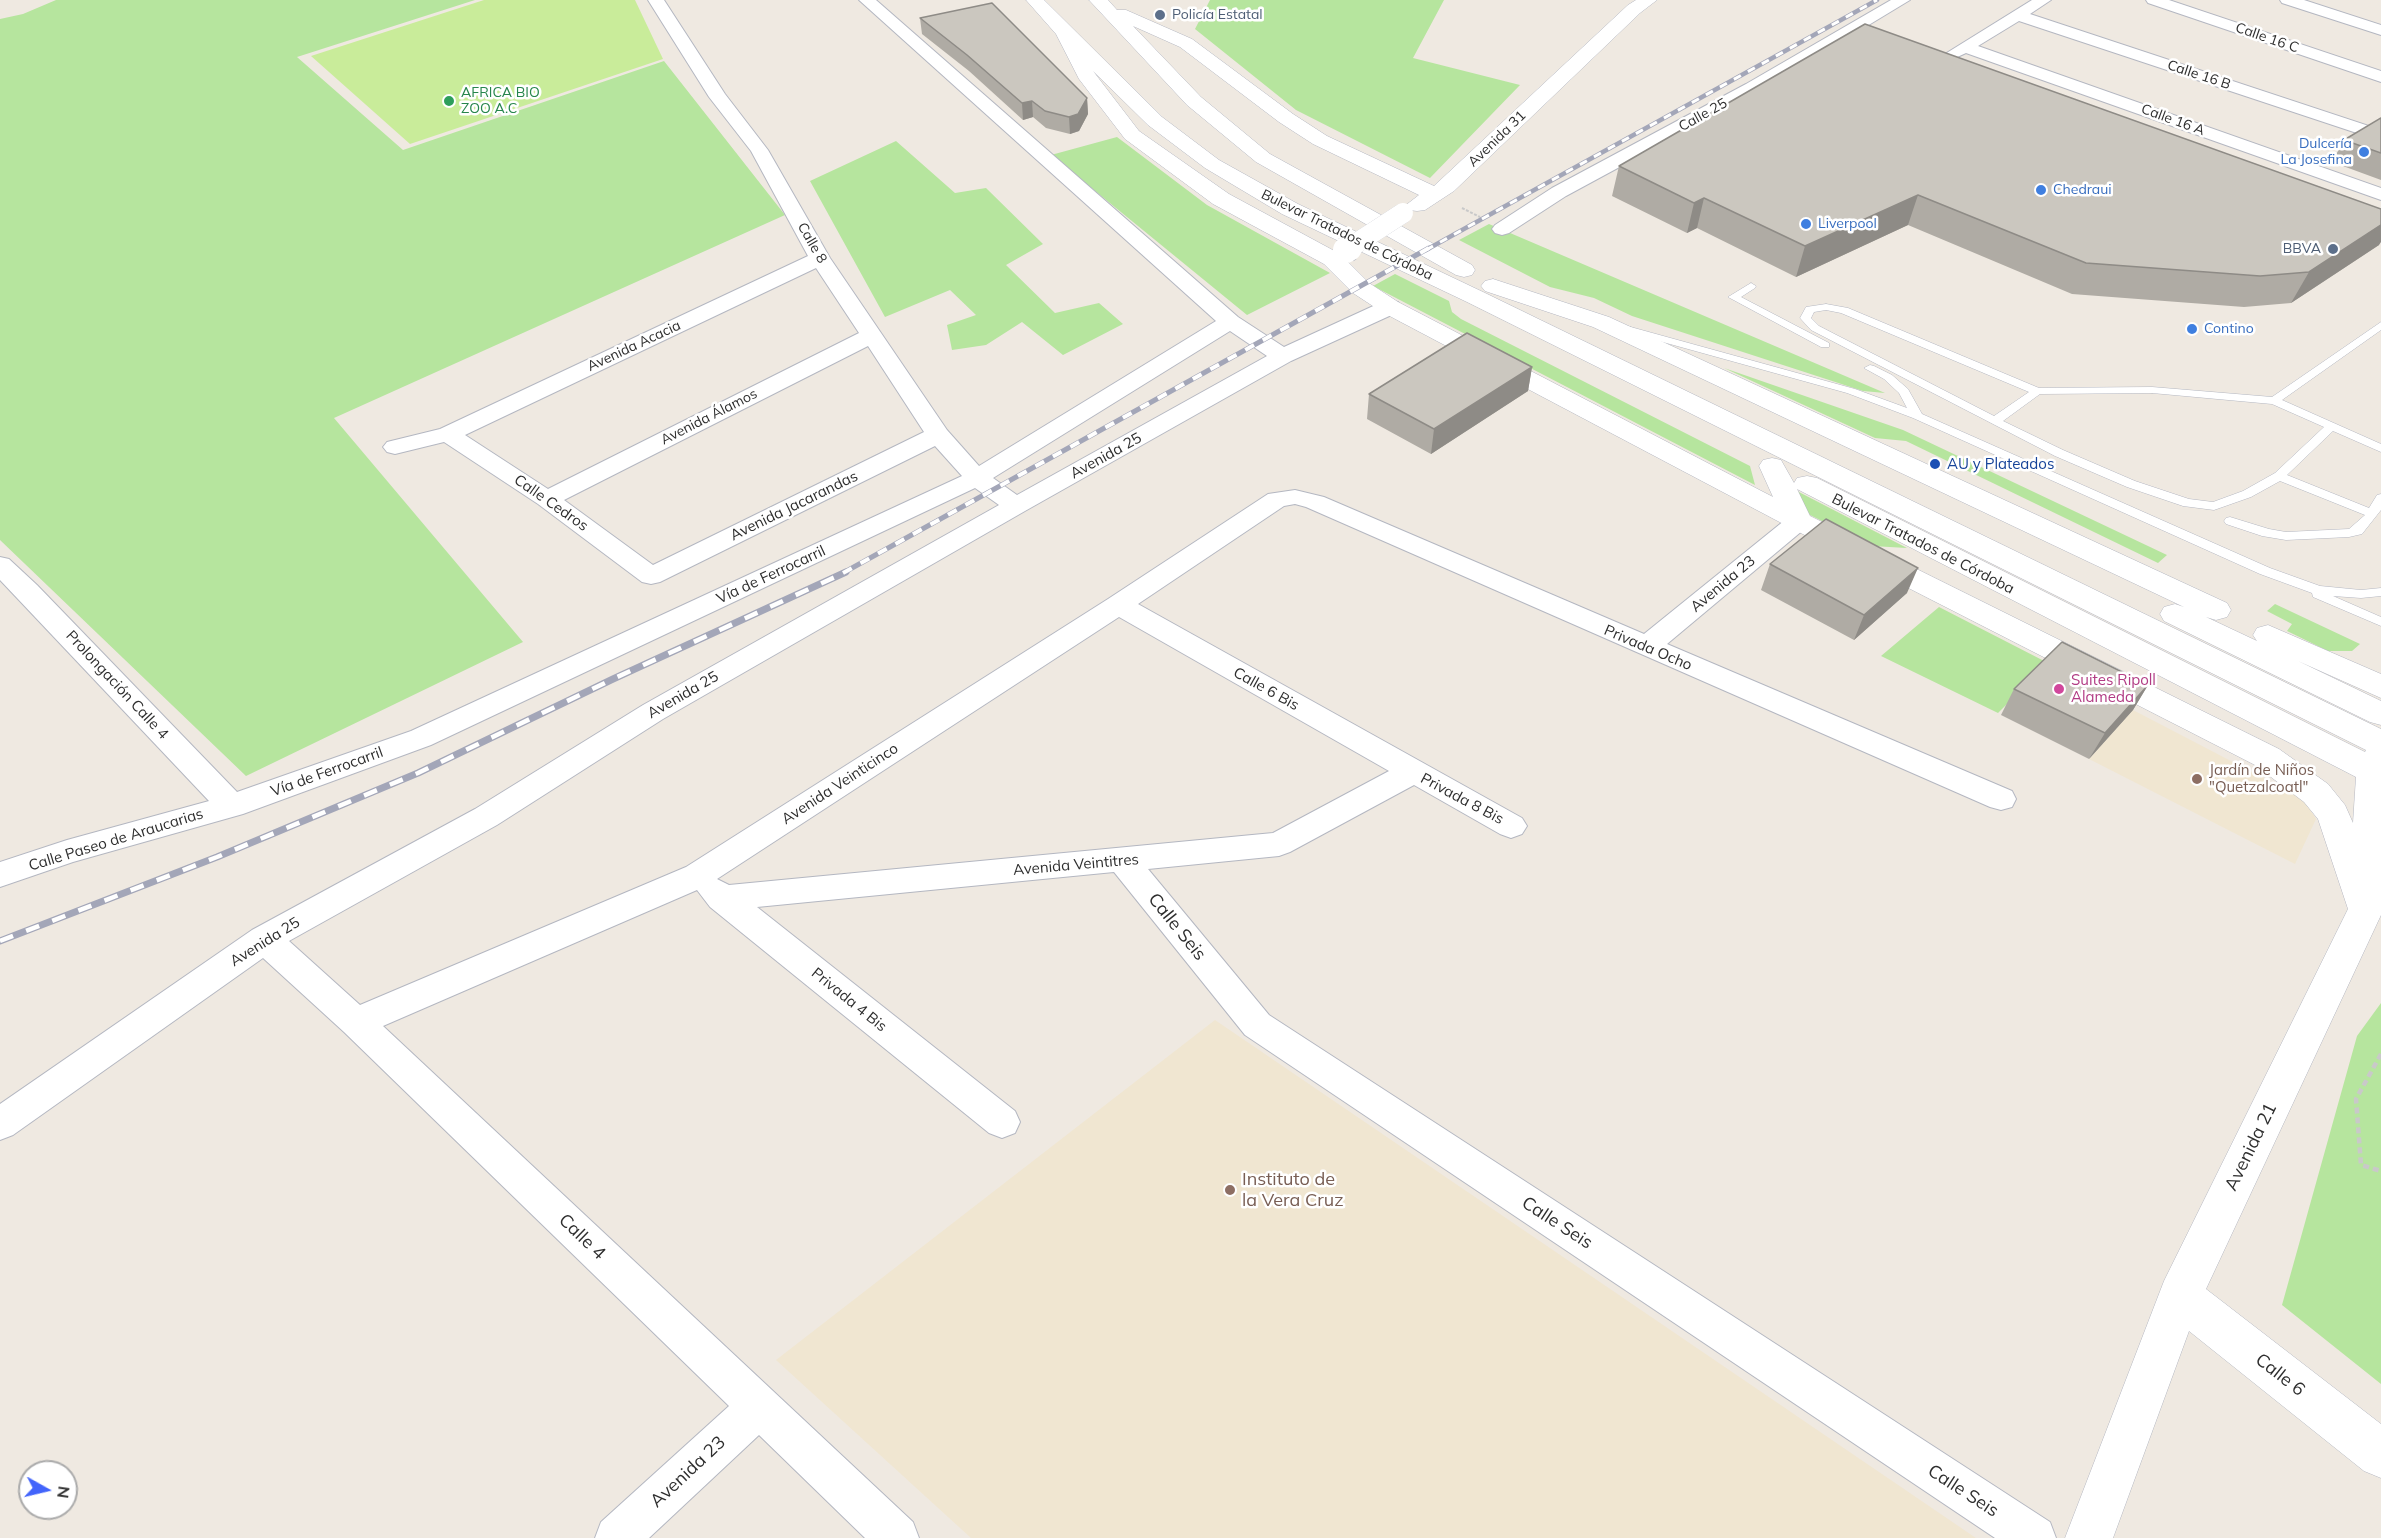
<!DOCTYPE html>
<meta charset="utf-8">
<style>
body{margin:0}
#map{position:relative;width:2381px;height:1538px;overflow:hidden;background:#efe9e1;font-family:Mulish,sans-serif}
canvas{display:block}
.north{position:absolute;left:18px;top:1460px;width:60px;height:60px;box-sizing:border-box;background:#fff;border:2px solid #ababab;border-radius:50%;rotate:98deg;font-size:16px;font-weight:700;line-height:24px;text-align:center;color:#2e2e2e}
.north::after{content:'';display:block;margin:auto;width:21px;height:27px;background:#4264fb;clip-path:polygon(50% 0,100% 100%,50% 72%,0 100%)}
</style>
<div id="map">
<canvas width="2381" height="1538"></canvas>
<div class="north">N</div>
</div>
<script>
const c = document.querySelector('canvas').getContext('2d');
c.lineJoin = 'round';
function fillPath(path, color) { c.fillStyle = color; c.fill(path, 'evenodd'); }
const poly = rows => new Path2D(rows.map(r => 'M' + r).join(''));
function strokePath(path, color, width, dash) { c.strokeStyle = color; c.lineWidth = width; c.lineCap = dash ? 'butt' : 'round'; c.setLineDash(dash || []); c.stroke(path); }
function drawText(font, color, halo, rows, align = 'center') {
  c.font = font + ' Mulish,sans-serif'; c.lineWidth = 5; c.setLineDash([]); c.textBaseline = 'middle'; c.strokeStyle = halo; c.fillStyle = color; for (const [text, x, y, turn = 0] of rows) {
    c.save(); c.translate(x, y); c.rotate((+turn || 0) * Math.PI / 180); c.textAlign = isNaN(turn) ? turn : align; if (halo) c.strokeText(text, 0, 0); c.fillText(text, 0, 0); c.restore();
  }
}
fillPath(poly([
 [2133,710,2304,799,2316,819,2295,864,2089,759],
 [1215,1020,1976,1538,971,1538,776,1360]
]), '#f0e6d1');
fillPath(poly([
 [56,0,475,0,297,57,403,150,664,61,785,215,334,418,523,642,246,776,0,540,0,19,23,14],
 [1210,0,1444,0,1413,58,1520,85,1430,178,1296,110,1195,29],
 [1117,137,1207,205,1330,273,1247,315,1051,155],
 [896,141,955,193,986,188,1043,244,1006,265,1055,313,1099,303,1123,324,1063,355,1022,322,986,345,952,350,947,325,976,315,950,290,885,317,810,181],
 [1489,224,1885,393,1863,391,1632,316,1594,298,1550,287,1459,240],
 [1395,274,1449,301,1452,312,1461,319,1750,466,1755,485,1373,286],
 [1724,368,1903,430,2167,555,2158,563,1906,441,1875,438],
 [1795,490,1907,548,1872,546,1806,513],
 [2275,604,2360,644,2352,651,2328,651,2287,631,2292,624,2267,611],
 [1939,607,2048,663,1998,713,1881,656],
 [2381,1003,2381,1384,2282,1305,2357,1036]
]), '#b6e59e');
fillPath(poly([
 [484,0,635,0,663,59,410,144,311,56]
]), '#c9ec9a');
const lane = poly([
 [1751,283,1756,286,1755,288,1741,297,1829,343,1829,347,1821,347,1728,297,1751,283],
 [1826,304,1848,308,2039,388,2152,387,2272,397,2381,322,2381,330,2282,400,2381,444,2381,452,2333,431,2287,475,2369,508,2377,495,2381,494,2381,510,2362,534,2349,537,2286,540,2262,536,2226,524,2224,521,2226,518,2230,517,2269,529,2286,532,2349,529,2365,515,2280,481,2251,497,2214,510,2183,506,2127,487,2055,456,1811,330,1800,318,1806,307,1826,304],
 [1826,310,1841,313,2029,392,1994,416,1819,326,1811,318,1814,312,1826,310],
 [2152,393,2272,404,2324,427,2275,473,2243,491,2213,502,2189,499,2135,481,2063,450,2003,421,2040,394,2152,393],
 [1627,326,1855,389,1907,408,1899,393,1884,379,1864,368,1870,365,1874,366,1892,375,1908,389,1922,414,2270,568,2320,586,2361,590,2381,588,2381,596,2361,598,2333,596,2381,617,2381,626,2313,597,2312,593,2260,574,1913,418,1847,393,1623,331,1623,327,1627,326]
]);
const street = poly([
 [648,0,664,0,725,94,768,150,830,258,947,430,979,466,1216,321,859,0,876,0,1238,317,1284,347,1382,302,1390,301,1398,302,1401,307,1398,312,1291,361,1025,511,663,719,497,825,289,941,360,1005,686,867,1108,599,1268,494,1295,490,1324,497,1644,634,1790,516,1799,513,1808,516,1812,521,1808,526,1667,644,2012,791,2016,799,2012,807,2001,810,1990,807,1306,507,1295,504,1284,506,1138,604,1522,818,1527,826,1522,834,1511,838,1500,834,1414,785,1290,852,1279,856,1148,869,1269,1015,2050,1522,2056,1538,1995,1538,1245,1035,1114,872,757,907,1015,1111,1020,1122,1015,1133,1002,1138,989,1133,710,907,697,890,383,1026,913,1522,919,1538,865,1538,759,1435,649,1538,595,1538,601,1522,729,1406,344,1032,263,958,13,1135,0,1140,0,1104,252,930,475,809,643,705,999,505,975,488,431,745,243,814,73,862,0,887,0,862,67,840,209,801,0,580,0,557,9,559,37,585,237,792,411,731,962,476,935,446,660,582,651,584,642,582,538,504,444,442,395,454,387,452,383,447,387,442,440,429,808,256,751,151,709,97,648,0],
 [816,268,859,333,548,489,465,435,816,268],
 [1230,331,1267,356,1017,495,993,478,1230,331],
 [868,346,924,432,653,565,564,500,868,346],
 [1119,617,1389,771,1273,833,729,885,717,879,1119,617],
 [1891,0,1910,0,1758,92,1566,196,1509,233,1502,235,1495,233,1492,229,1495,225,1552,188,1746,84,1891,0],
 [2032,0,2051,0,2030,14,2381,130,2381,141,2019,21,1978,46,2381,188,2381,200,1966,53,1953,59,1945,54,2032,0],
 [2146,0,2169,0,2381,71,2381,82,2148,3,2146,0],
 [2280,0,2304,0,2381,25,2381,35,2282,3,2280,0]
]);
const secondary = poly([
 [1026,0,1044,0,1162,117,1219,160,1298,204,1483,292,2381,729,2381,915,2206,1289,2381,1424,2381,1478,2364,1471,2189,1331,2113,1538,2065,1538,2164,1281,2348,909,2318,819,2304,802,2255,765,1789,527,1382,312,1353,293,1324,264,1213,204,1125,139,1079,79,1056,34,1026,0],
 [1093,71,1148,125,1205,168,1282,214,1467,302,2366,750,2365,752,1817,478,1807,476,1797,478,1794,483,1781,460,1772,458,1763,460,1759,466,1773,497,1398,302,1369,283,1340,254,1229,194,1139,131,1093,71],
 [1797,489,2356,777,2353,823,2345,805,2328,784,2279,749,1810,516,1797,489],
 [1089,0,1108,0,1117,10,1126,10,1192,39,1293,114,1327,136,1434,186,1628,5,1636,0,1657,0,1640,13,1454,191,1425,210,1417,211,1409,210,1406,205,1419,195,1313,144,1279,122,1180,47,1133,26,1201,97,1270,154,1472,265,1475,270,1472,275,1464,277,1456,275,1256,162,1187,105,1089,0],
 [1493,279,1609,317,2227,603,2231,610,2227,617,2216,620,2206,617,2257,641,2253,635,2257,628,2268,625,2381,674,2381,698,2298,661,2381,701,2381,725,2370,722,2164,621,2160,614,2164,607,2175,604,2184,607,1593,327,1485,291,1481,286,1485,281,1493,279]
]);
strokePath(lane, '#b4b7c1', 1);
strokePath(street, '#b4b7c1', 2);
strokePath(secondary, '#b4b7c1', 1);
strokePath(poly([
 [1462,208,1480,217]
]), '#c9c9c9', 2, [3, 1.5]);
strokePath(poly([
 [2381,1054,2356,1099,2361,1165,2381,1171]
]), '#c9c9c9', 4.5, [6, 4]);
fillPath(lane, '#fff');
fillPath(street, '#fff');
fillPath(secondary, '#fff');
const railFar2 = poly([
 [1426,250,1877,0]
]);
const railFar1 = poly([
 [843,573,1429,248]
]);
const rail = poly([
 [0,941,217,857,418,773,613,679,846,572]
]);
strokePath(railFar2, '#a3a6b8', 4.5);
strokePath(railFar1, '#a3a6b8', 5);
strokePath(rail, '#a3a6b8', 7);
strokePath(railFar2, '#fff', 3, [8]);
strokePath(railFar1, '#fff', 4, [10]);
strokePath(rail, '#fff', 4.5, [14]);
const secondaryBridgeFar1 = poly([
 [1346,250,1403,213]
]);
const secondaryBridge = poly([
 [1346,250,1349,248]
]);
strokePath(secondaryBridgeFar1, '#b4b7c1', 20, []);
strokePath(secondaryBridge, '#b4b7c1', 27, []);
strokePath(secondaryBridgeFar1, '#fff', 20);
strokePath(secondaryBridge, '#fff', 26);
fillPath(poly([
 [920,18,1087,98,1088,114,1079,131,1070,134,1046,128,1033,117,1023,120,969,71,922,34],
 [1865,24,2379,245,2291,303,2244,307,2072,294,1908,225,1796,277,1697,228,1687,233,1612,196,1619,166],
 [2381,118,2381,180,2332,162,2344,140],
 [1532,367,1528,391,1431,454,1367,419,1369,394],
 [1770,564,1907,593,1854,640,1761,590],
 [2148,685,2133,710,2089,759,2001,715,2014,689]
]), '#afaba4');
fillPath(poly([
 [1087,98,1088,114,1079,131,1070,134,1069,117],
 [1032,101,1033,117,1023,120,1022,103],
 [1918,195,1908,225,1796,277,1805,246],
 [1704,198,1697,228,1687,233,1694,203],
 [2381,225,2381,242,2379,245,2291,303,2309,272],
 [1532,367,1528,391,1431,454,1434,429],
 [1918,568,1907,593,1854,640,1864,615],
 [2148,685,2133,710,2089,759,2105,733]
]), '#8e8b86');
const building = poly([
 [992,3,1087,98,1078,114,1069,117,1045,111,1032,101,1022,103,967,55,920,18,992,3],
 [1865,24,2381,209,2381,225,2309,272,2260,276,2086,263,1918,195,1805,246,1704,198,1694,203,1619,166,1865,24],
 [2381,118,2381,153,2344,140,2381,118],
 [1467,333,1532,367,1434,429,1369,394,1467,333],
 [1826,519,1918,568,1864,615,1770,564,1826,519],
 [2062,642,2148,685,2105,733,2014,689,2062,642]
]);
fillPath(building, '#cbc7bf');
strokePath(building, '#8e8b86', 1.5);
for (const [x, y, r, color] of [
 [1160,15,6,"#5c6f8a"],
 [449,101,6,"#2e9e5b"],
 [2364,152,6,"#3f7fe0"],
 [2041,190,6,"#3f7fe0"],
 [1806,224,6,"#3f7fe0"],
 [2333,249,6,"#5c6f8a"],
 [2192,329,6,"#3f7fe0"],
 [1935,464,6,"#1a4fb4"],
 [2059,689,6,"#d1479c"],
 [2197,779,6,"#8d6e63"],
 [1230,1190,6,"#8d6e63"]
]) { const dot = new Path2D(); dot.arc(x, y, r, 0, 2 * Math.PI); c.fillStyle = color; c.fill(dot); strokePath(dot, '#fff', 2); }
drawText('14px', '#4e5e75', '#fff', [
 ["Policía Estatal",1172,15],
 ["BBVA",2321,249,"right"]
], 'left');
drawText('14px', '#2e2e2e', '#fff', [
 ["Calle 16 C",2267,38,19],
 ["Calle 16 B",2199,75,18],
 ["Calle 25",1703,115,-29],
 ["Calle 16 A",2173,120,20],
 ["Avenida 31",1497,139,-44],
 ["Bulevar Tratados de Córdoba",1347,235,26],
 ["Calle 8",812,243,60],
 ["Avenida Acacia",634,346,-25],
 ["Avenida Álamos",709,417,-27]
]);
drawText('14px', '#27864d', '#fff', [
 ["AFRICA BIO",461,93],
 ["ZOO A.C",461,109]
], 'left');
drawText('14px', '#366cbe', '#fff', [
 ["Dulcería",2352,144,"right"],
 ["La Josefina",2352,160,"right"],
 ["Chedraui",2053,190],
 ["Liverpool",1818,224],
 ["Contino",2204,329]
], 'left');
drawText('15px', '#2e2e2e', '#fff', [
 ["Avenida 25",1106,456,-29],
 ["Calle Cedros",551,503,35],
 ["Avenida Jacarandas",794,506,-26],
 ["Bulevar Tratados de Córdoba",1923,544,27],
 ["Vía de Ferrocarril",771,575,-25],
 ["Avenida 23",1723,584,-40],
 ["Privada Ocho",1648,648,23],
 ["Prolongación Calle 4",117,685,47],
 ["Calle 6 Bis",1266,689,29],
 ["Avenida 25",683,695,-30],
 ["Vía de Ferrocarril",327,772,-20],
 ["Avenida Veinticinco",840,784,-33],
 ["Privada 8 Bis",1462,799,28],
 ["Calle Paseo de Araucarias",116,840,-17],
 ["Avenida Veintitres",1076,865,-5],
 ["Avenida 25",265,942,-32],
 ["Privada 4 Bis",849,1000,39]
]);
drawText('15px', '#164399', '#fff', [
 ["AU y Plateados",1947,464]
], 'left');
drawText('15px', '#b23c85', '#fff', [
 ["Suites Ripoll",2071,680],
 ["Alameda",2071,697]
], 'left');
drawText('15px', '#785e54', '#fff', [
 ["Jardín de Niños",2209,770],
 ["\"Quetzalcoatl\"",2209,787]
], 'left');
drawText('18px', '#2e2e2e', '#fff', [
 ["Calle Seis",1177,927,51],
 ["Avenida 21",2251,1147,-64],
 ["Calle Seis",1557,1223,33],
 ["Calle 4",582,1237,44],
 ["Calle 6",2280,1375,38],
 ["Avenida 23",688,1472,-43],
 ["Calle Seis",1963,1491,33]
]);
drawText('18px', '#785e54', '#fff', [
 ["Instituto de",1242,1180],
 ["la Vera Cruz",1242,1201]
], 'left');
</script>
